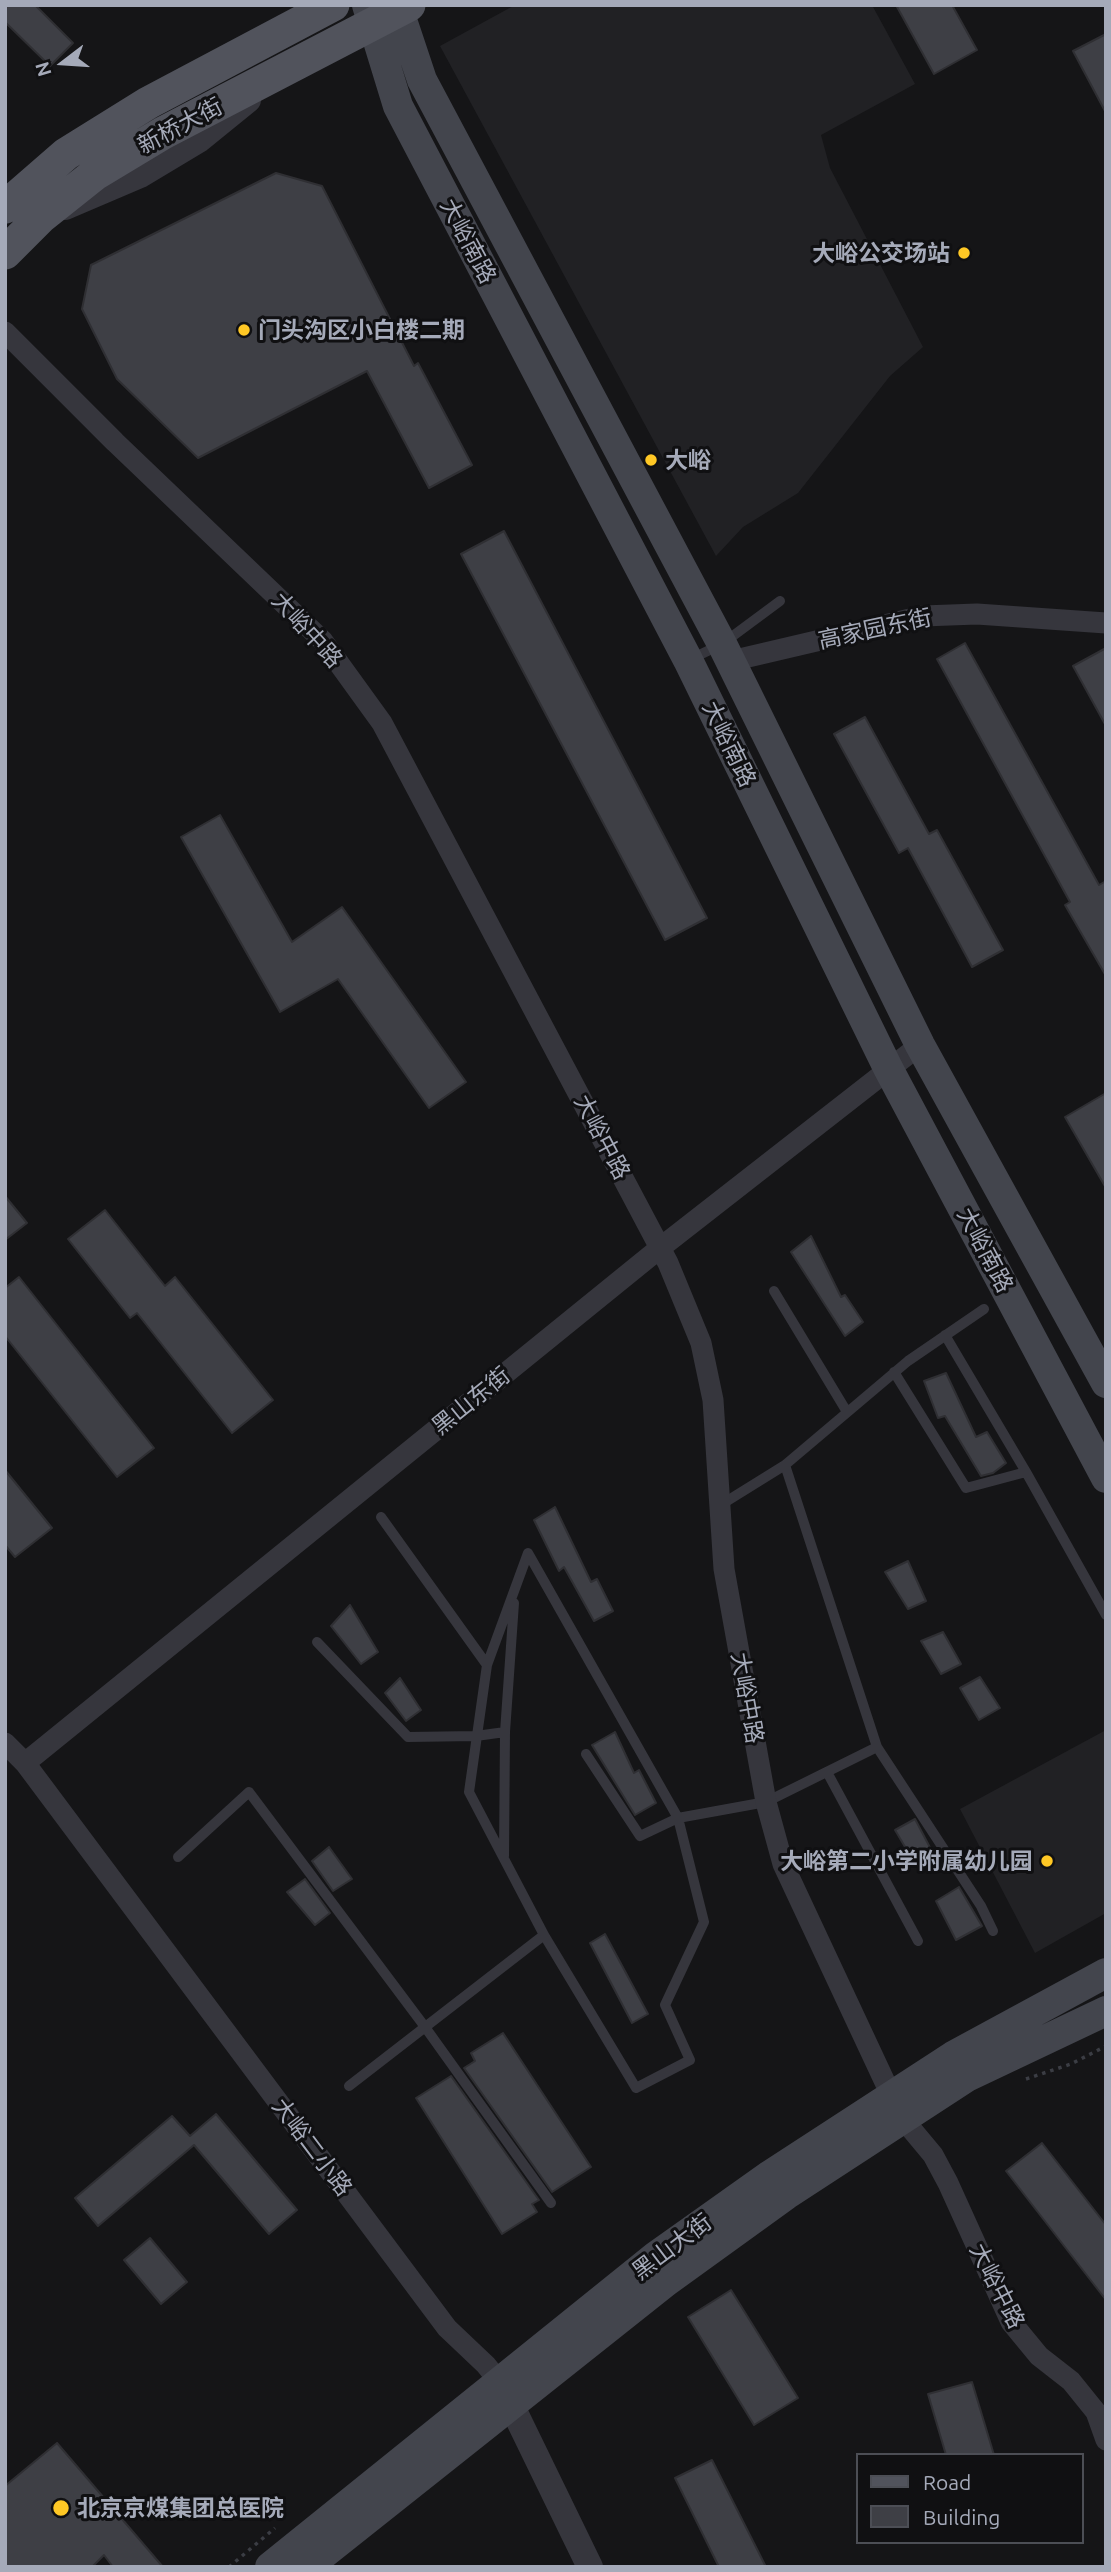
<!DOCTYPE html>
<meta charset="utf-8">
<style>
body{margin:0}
#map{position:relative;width:1111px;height:2572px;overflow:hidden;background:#151517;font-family:Ubuntu,sans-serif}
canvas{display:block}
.frame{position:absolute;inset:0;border:7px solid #a5aab9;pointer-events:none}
.legend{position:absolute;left:856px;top:2453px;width:228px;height:91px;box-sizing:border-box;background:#101012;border:2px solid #4c4e55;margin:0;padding:9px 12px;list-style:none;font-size:21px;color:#a5aab9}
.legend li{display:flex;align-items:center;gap:14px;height:35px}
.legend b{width:35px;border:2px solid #4c4e55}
.north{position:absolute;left:28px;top:28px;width:70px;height:70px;-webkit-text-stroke:5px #101012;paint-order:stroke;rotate:253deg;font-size:19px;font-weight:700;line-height:28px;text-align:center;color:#a5aab9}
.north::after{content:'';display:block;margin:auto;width:24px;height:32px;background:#a5aab9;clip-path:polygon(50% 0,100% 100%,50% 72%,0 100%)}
</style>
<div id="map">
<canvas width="1111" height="2572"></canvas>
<div class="frame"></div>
<ul class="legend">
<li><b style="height:9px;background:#51535c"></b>Road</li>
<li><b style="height:19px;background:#3e3f45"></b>Building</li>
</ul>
<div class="north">N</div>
</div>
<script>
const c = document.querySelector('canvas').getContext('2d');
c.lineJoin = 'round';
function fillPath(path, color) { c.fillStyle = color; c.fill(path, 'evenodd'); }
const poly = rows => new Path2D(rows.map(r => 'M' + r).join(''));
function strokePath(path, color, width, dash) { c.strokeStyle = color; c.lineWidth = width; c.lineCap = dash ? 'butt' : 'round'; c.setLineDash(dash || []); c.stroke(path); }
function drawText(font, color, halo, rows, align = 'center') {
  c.font = font + ' Ubuntu,"Noto Sans SC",sans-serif'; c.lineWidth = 6; c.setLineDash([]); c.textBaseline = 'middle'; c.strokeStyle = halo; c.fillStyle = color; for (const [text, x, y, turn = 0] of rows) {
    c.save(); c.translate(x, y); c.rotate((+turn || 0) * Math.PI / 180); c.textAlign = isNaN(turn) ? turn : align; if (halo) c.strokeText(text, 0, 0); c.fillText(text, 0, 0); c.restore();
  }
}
fillPath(poly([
 [515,5,872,5,915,84,821,135,830,168,923,347,890,376,798,493,743,527,716,556,440,46],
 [1106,1730,1106,1913,1035,1953,960,1809]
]), '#212124');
const building = poly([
 [5,5,35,5,73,43,50,66,5,22,5,5],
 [896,5,952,5,977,50,934,74,896,5],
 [1106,34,1106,113,1073,51,1106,34],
 [276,173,322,186,414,366,418,363,472,465,429,488,367,371,198,458,117,379,82,309,91,265,276,173],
 [504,531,707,918,665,940,461,554,504,531],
 [965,643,1099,885,1106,881,1106,976,1065,905,1070,902,937,659,965,643],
 [1106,648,1106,726,1073,666,1106,648],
 [865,717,929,834,937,830,1003,950,972,967,908,848,899,853,834,734,865,717],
 [220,815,292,942,342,907,466,1082,429,1108,338,979,280,1012,181,837,220,815],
 [1106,1093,1106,1188,1065,1117,1106,1093],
 [5,1196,27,1223,5,1240,5,1196],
 [105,1210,165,1286,175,1277,273,1400,232,1433,137,1313,130,1318,68,1239,105,1210],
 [811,1236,841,1297,845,1295,863,1322,845,1336,791,1252,811,1236],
 [19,1277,154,1448,117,1477,5,1336,5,1288,19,1277],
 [946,1373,976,1437,987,1432,1006,1463,993,1473,981,1476,945,1416,938,1418,924,1381,946,1373],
 [5,1470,52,1528,15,1557,5,1545,5,1470],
 [555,1507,591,1582,597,1579,613,1611,594,1621,564,1567,559,1571,534,1520,555,1507],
 [908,1561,926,1601,908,1609,885,1572,908,1561],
 [350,1605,378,1652,361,1664,331,1626,350,1605],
 [943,1632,961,1664,941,1674,921,1641,943,1632],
 [980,1677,1000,1708,979,1720,960,1688,980,1677],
 [400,1678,421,1710,406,1721,385,1693,400,1678],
 [615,1732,634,1773,639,1770,656,1803,635,1815,592,1745,615,1732],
 [915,1819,935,1857,917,1867,895,1830,915,1819],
 [329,1847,352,1879,333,1891,312,1861,329,1847],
 [305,1879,330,1913,315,1925,287,1892,305,1879],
 [959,1887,982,1926,956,1940,936,1901,959,1887],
 [605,1934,648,2014,632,2023,590,1943,605,1934],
 [503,2033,591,2167,552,2192,464,2068,475,2061,471,2053,503,2033],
 [451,2076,539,2200,532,2204,537,2212,502,2234,416,2098,451,2076],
 [216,2114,297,2210,269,2234,194,2145,98,2226,75,2198,172,2116,190,2136,216,2114],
 [1042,2143,1106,2225,1106,2300,1006,2171,1042,2143],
 [150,2238,187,2282,161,2304,124,2260,150,2238],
 [731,2290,798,2398,754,2425,688,2317,731,2290],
 [972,2382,994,2455,946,2455,928,2394,972,2382],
 [57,2443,163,2567,113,2567,104,2555,92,2567,5,2567,5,2486,57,2443],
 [712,2460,766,2567,719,2567,675,2478,712,2460]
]);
fillPath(building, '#3e3f45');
strokePath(building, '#2f2f33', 2);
strokePath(poly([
 [1026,2079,1071,2064,1106,2046],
 [229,2567,275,2528]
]), '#3b3d44', 3.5, [3.5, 5]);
strokePath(poly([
 [691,659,722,644,780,601],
 [774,1291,847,1412],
 [894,1372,966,1488,1026,1472,945,1335],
 [1026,1472,1106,1615],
 [719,1506,785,1465],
 [381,1517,487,1665],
 [317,1642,408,1737,476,1736,505,1732],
 [877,1747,785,1465,908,1361,984,1309],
 [586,1754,640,1836,678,1818,766,1802,877,1747,981,1906,993,1931],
 [827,1772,918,1941],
 [504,1856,505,1732,514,1603],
 [178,1857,249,1792,425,2027,551,2203],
 [349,2086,544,1935,636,2088,690,2060,665,2005,704,1922,678,1818,528,1553,487,1665,469,1792,544,1935]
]), '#36363d', 10);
strokePath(poly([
 [5,332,115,442,322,640,382,723,668,1263,701,1343,713,1400,724,1569,766,1802,783,1864,891,2095],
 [731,661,923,616,977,614,1106,623],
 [5,1743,25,1763,447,2328,486,2365,501,2384],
 [25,1763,660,1248,920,1045],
 [903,2119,933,2155,948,2183,1011,2322,1039,2356,1071,2381,1096,2412,1106,2440]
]), '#36363d', 21);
strokePath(poly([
 [65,207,140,175,200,139,248,100],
 [502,2386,590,2567]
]), '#36363d', 26);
strokePath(poly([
 [367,5,398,106,688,660,888,1068,1106,1478],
 [397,5,422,80,722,644,920,1045,1106,1383],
 [270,2567,656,2256,770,2175,953,2056,1106,1973],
 [307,2567,667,2281,786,2195,967,2077,1106,2011]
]), '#43454d', 30);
strokePath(poly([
 [5,207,66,154,148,103,333,5],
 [5,253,41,217,95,174,163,133,409,5]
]), '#51535c', 33);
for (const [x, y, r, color] of [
 [964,253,7,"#ffc825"],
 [244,330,7,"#ffc825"],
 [651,460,7,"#ffc825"],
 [1047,1861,7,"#ffc825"],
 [61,2508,9,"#ffc825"]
]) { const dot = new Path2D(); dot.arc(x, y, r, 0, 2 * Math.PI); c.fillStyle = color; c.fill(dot); strokePath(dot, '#101012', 2.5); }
drawText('23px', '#a5aab9', '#101012', [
 ["新桥大街",180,126,-28],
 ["大峪南路",468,241,62],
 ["高家园东街",875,629,-12],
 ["大峪中路",307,630,48],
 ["大峪南路",729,744,64],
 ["大峪中路",602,1137,62],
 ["大峪南路",985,1250,62],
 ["黑山东街",471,1401,-39],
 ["大峪中路",747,1698,80],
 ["大峪二小路",312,2147,53],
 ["黑山大街",672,2247,-37],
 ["大峪中路",997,2286,63]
]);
drawText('bold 23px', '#a5aab9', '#101012', [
 ["大峪公交场站",950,253,"right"],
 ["门头沟区小白楼二期",258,330],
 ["大峪",665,460],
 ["大峪第二小学附属幼儿园",1033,1861,"right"],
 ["北京京煤集团总医院",77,2508]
], 'left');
</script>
